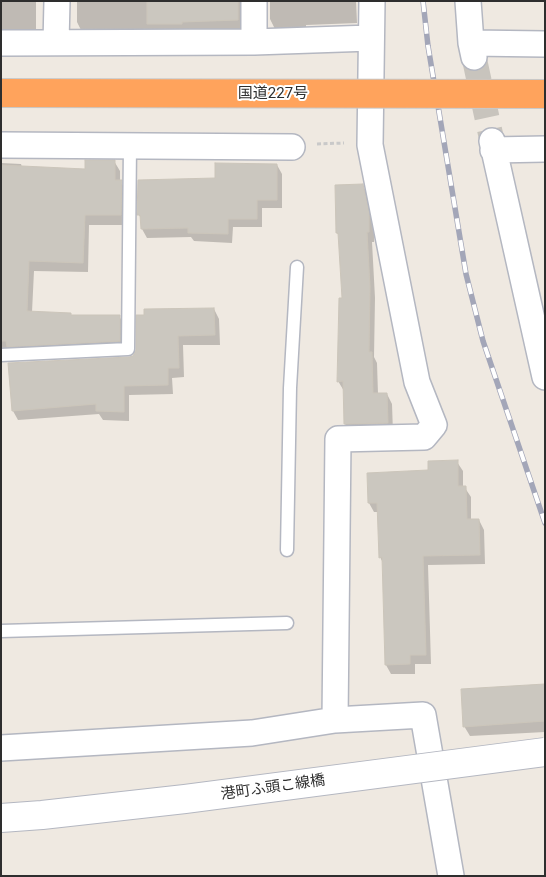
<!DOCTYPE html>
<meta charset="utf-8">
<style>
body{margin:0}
#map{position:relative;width:546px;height:877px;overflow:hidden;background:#efe9e1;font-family:Roboto,sans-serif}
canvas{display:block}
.frame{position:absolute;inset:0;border:2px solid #2e2e2e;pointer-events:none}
</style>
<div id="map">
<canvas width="546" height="877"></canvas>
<div class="frame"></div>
</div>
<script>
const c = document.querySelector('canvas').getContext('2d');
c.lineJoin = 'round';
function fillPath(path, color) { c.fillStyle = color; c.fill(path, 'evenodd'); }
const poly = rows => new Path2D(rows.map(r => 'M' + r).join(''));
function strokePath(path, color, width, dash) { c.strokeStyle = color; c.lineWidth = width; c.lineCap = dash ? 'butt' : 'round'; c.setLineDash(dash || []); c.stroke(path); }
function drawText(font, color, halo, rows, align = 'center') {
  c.font = font + ' Roboto,"Noto Sans JP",sans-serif'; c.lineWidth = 4; c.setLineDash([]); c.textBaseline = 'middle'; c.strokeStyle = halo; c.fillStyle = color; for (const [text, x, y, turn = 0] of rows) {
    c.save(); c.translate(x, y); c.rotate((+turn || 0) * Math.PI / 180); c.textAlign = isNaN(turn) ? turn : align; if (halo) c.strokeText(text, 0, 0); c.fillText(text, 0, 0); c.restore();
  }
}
fillPath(poly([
 [1,1,36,1,36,31,1,31],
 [77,1,250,1,245,29,187,32,82,32,77,22],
 [270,1,356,1,357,23,306,25,306,29,275,29,270,19],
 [114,161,120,171,120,181,126,191,126,225,89,225,88,272,34,271,32,312,71,316,119,316,125,326,125,351,1,350,1,163,21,164,22,167,87,170],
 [277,165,282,174,282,208,262,208,262,227,233,227,232,243,194,241,191,237,147,238,142,229,142,220,139,215,139,181,217,180],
 [362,185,368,195,374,224,374,242,372,242,375,298,374,357,377,363,378,394,387,394,392,404,393,433,351,434,345,424,344,391,338,381,343,299,340,237,337,233],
 [214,309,219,319,220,345,183,345,184,377,172,378,173,394,129,395,129,421,103,420,99,414,18,420,13,411,129,358],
 [457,462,463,471,463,488,465,488,471,497,471,520,479,520,484,530,485,564,428,565,431,664,415,664,415,674,391,674,386,665,383,563,380,557,378,512,374,512,369,503,429,472],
 [545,685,545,732,470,736,464,726]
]), '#0003');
const building = poly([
 [147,1,238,1,238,20,182,22,182,24,147,24,147,1],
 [85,160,115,160,115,180,122,180,121,215,85,215,83,263,29,261,27,311,71,313,71,315,120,315,120,341,7,347,6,341,1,341,1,165,85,169,85,160],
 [215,163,277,164,277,200,257,200,257,219,228,219,228,234,188,233,188,228,141,229,140,215,137,215,138,180,215,178,215,163],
 [363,184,369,212,369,232,367,232,370,287,369,352,372,352,373,393,387,393,388,423,344,424,343,381,337,382,339,298,342,298,338,233,336,233,335,185,363,184],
 [214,308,215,335,178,336,179,368,168,368,168,385,124,386,124,412,96,411,96,404,12,411,8,363,129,357,133,356,136,350,136,315,144,315,144,309,214,308],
 [458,460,458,486,466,486,467,519,479,519,480,555,423,556,426,655,410,655,410,664,385,665,382,557,379,558,377,503,368,503,367,473,428,470,428,461,458,460],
 [545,684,545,721,463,727,461,689,545,684]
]);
fillPath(building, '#cbc7bf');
strokePath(building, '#cbc5ba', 1);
strokePath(poly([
 [474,57,492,141]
]), '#c8c4bd', 25, [25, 12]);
const lane = poly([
 [1,355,128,349,130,145],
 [287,550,290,388,297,267],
 [1,631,287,623]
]);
const street = poly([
 [254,1,254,42],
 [372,1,370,145,417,382,434,425,424,437,338,439,335,720,423,715,451,876],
 [468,1,471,43,474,57],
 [1,43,254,42,371,38],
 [56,43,57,1],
 [471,43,545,44],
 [492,141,545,377],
 [1,145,292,147],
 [493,150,545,149],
 [1,748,252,733,335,720]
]);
strokePath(lane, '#b4b7c1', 15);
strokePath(street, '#b4b7c1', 28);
strokePath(poly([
 [317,144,344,143]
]), '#c9c9c9', 3, [4, 2.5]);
strokePath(lane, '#fff', 12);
strokePath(street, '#fff', 25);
const rail = poly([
 [423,1,428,46,466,274,483,341,545,523]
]);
strokePath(rail, '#a3a6b8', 5.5);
strokePath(rail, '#fff', 4, [11]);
const secondaryBridge = poly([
 [1,818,42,815,185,799,545,752]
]);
const highwayBridge = poly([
 [1,93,545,94]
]);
strokePath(secondaryBridge, '#b4b7c1', 30, []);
strokePath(highwayBridge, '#c9c9c9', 30, []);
strokePath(secondaryBridge, '#fff', 28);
strokePath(highwayBridge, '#ffa35c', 28);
drawText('15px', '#2e2e2e', '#fff', [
 ["国道227号",273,94],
 ["港町ふ頭こ線橋",273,788,-8]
]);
</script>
